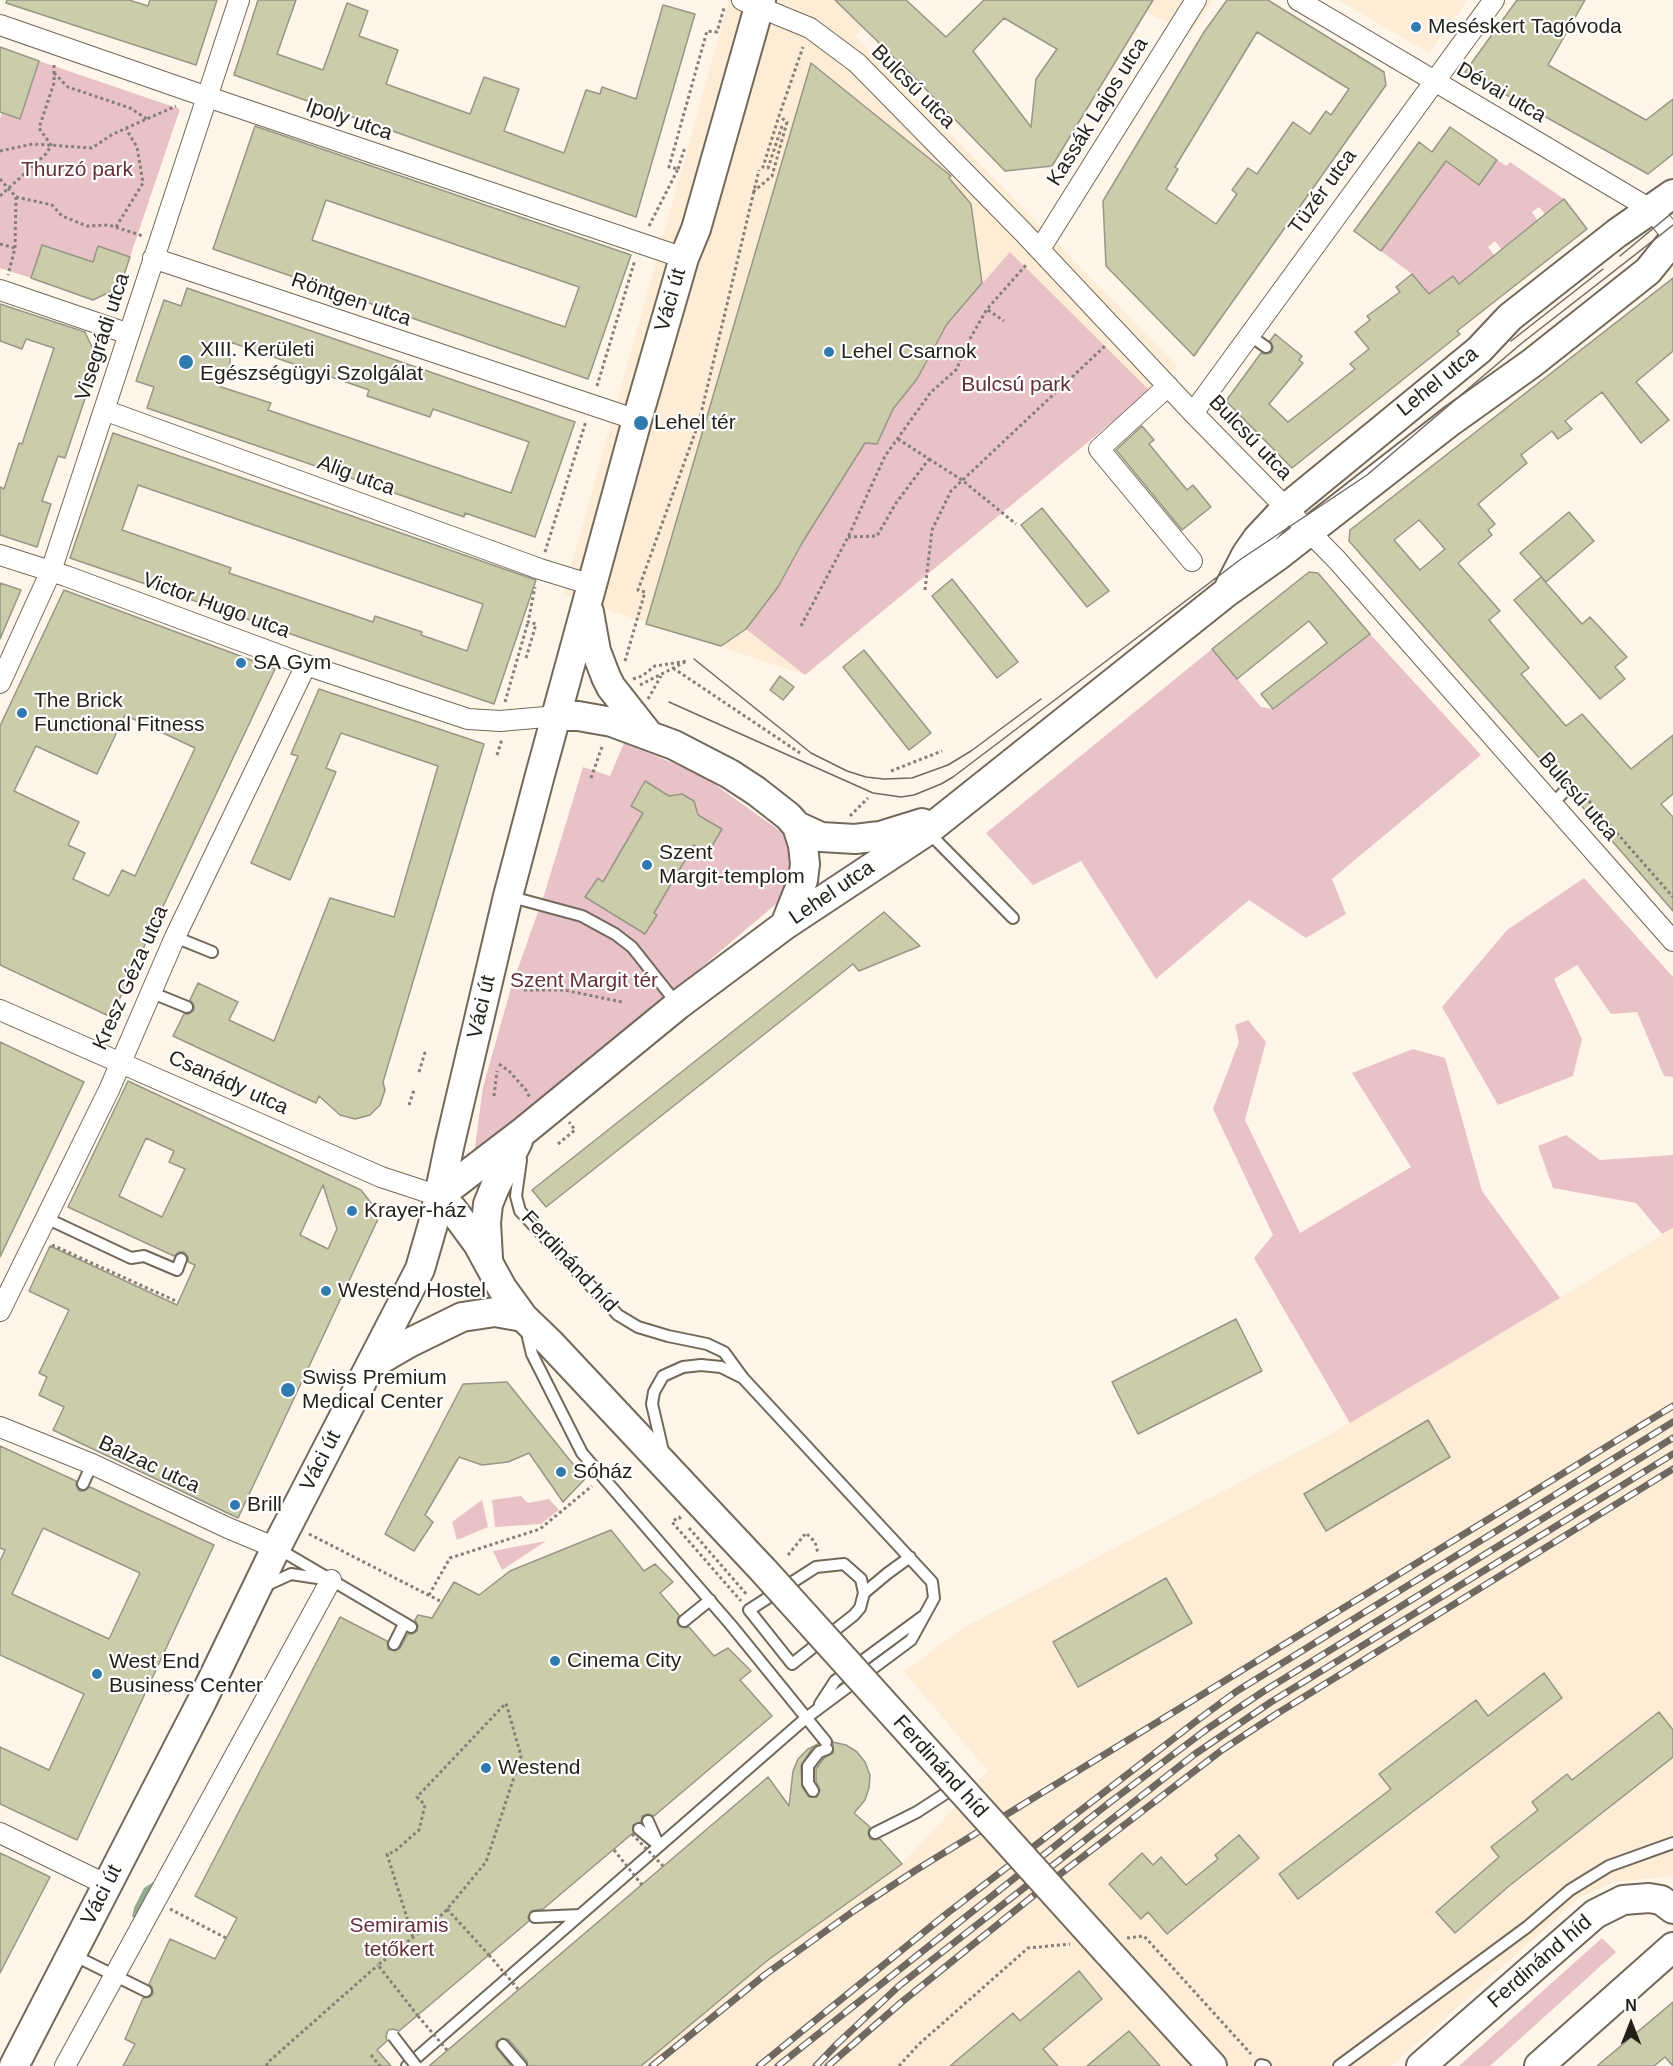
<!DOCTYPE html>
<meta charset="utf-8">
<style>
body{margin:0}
#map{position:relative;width:1673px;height:2066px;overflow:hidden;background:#fff5e9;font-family:Helvetica,sans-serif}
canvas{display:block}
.north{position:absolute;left:1601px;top:1994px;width:60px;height:60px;-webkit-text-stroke:4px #fff;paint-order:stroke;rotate:0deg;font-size:16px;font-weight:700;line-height:24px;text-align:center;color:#231f19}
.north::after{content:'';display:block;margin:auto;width:21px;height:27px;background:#231f19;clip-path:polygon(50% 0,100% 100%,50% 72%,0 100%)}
</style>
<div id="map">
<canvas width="1673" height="2066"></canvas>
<div class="north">N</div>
</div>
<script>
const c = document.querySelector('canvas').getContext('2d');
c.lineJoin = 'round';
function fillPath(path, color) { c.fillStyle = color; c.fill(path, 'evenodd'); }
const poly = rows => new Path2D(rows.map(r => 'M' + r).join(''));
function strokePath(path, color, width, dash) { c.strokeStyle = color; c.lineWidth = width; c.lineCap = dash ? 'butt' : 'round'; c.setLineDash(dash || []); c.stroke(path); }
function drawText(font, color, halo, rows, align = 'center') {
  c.font = font + ' Helvetica,sans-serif'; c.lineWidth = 4.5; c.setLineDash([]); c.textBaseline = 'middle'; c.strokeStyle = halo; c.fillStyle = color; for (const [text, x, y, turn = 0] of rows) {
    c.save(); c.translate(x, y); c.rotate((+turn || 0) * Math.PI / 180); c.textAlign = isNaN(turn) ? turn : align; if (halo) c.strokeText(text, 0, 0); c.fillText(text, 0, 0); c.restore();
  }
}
fillPath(poly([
 [729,0,891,0,855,36,1177,366,1150,391,805,675,563,595],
 [1125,0,1213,0,1191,33,1146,12],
 [1338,0,1468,0,1429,53],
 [1673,1228,1673,1876,1615,1882,1580,1897,1392,2066,641,2066,768,1960,902,1864,988,1771,904,1672,961,1629,1322,1439,1560,1298]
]), '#fdecd6');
fillPath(poly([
 [39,61,180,109,130,257,98,246,93,262,43,245,31,278,0,268,0,118,2,112,20,118],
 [1497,160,1507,166,1510,162,1564,199,1545,214,1539,207,1532,212,1538,221,1502,250,1495,241,1488,247,1495,256,1459,284,1453,276,1447,281,1435,302,1412,274,1381,251,1446,161,1479,185],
 [1010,252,1150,391,805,675,746,629,865,443,877,444,893,409,917,379,947,324],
 [1370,634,1481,755,1332,879,1346,914,1306,938,1249,900,1156,979,1081,861,1033,885,986,833,1212,649,1261,707,1273,709],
 [624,743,700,774,790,838,802,865,789,893,481,1154,474,1154,483,1087,511,988,545,892,583,767,610,776],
 [1584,878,1673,977,1673,1077,1664,1076,1637,1012,1611,1014,1577,965,1554,979,1582,1039,1573,1076,1498,1105,1442,1007,1507,930],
 [1248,1020,1266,1042,1245,1120,1300,1233,1411,1167,1352,1073,1413,1049,1445,1058,1482,1191,1560,1298,1350,1423,1254,1258,1273,1235,1213,1109,1239,1042,1235,1025],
 [1566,1135,1600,1160,1673,1155,1673,1228,1662,1234,1636,1203,1553,1188,1538,1146],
 [521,1496,528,1503,549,1499,559,1510,541,1524,495,1527,492,1500],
 [482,1500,488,1527,457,1540,452,1522],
 [546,1541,502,1570,493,1551],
 [1602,1938,1616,1952,1490,2066,1459,2066]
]), '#e9c2c8');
fillPath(poly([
 [158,1879,139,1919,132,1917,134,1908,144,1888]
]), '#93ab91');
const building = poly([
 [7,0,129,0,148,6,150,0,217,0,196,65,6,3,7,0],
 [258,0,296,0,277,54,323,70,347,3,368,11,359,36,398,50,386,84,470,114,484,77,519,89,504,131,564,153,586,90,600,94,602,87,636,99,663,5,695,14,636,217,234,75,258,0],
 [835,0,906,0,946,37,984,0,1153,0,1052,166,1005,171,911,74,835,0],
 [1004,18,1057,49,1036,79,1031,127,973,51,1004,18],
 [1227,0,1268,0,1384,72,1386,85,1194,356,1106,266,1103,201,1204,32,1227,0],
 [1257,32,1349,89,1331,115,1326,111,1310,134,1293,122,1257,174,1248,168,1232,190,1237,194,1216,224,1166,189,1178,169,1175,167,1257,32],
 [1517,0,1585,0,1548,65,1646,120,1673,99,1673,154,1648,174,1465,72,1517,0],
 [0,47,39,61,20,119,0,112,0,47],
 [811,63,951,176,949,178,971,204,982,283,947,324,917,379,893,409,877,444,865,443,802,543,778,587,746,629,721,646,646,624,811,63],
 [255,126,631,255,588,379,213,249,255,126],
 [326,200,579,287,565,327,312,240,326,200],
 [1450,127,1497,160,1479,185,1446,161,1381,251,1354,231,1419,142,1432,152,1450,127],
 [1564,199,1587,229,1457,331,1460,334,1292,468,1226,401,1261,353,1266,354,1272,352,1273,347,1270,341,1275,334,1302,356,1299,360,1303,363,1269,404,1288,422,1355,369,1350,364,1369,349,1355,332,1370,320,1367,316,1400,292,1396,287,1412,274,1429,294,1453,276,1459,284,1564,199],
 [42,245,93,262,98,246,130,257,120,287,93,300,31,278,42,245],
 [1673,278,1673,351,1636,382,1669,420,1641,443,1602,392,1565,421,1572,429,1558,439,1552,431,1521,455,1527,463,1478,504,1495,524,1488,530,1492,535,1458,563,1500,611,1489,620,1529,668,1521,674,1566,726,1582,714,1631,769,1673,735,1673,794,1661,804,1673,817,1673,911,1572,795,1574,790,1573,784,1568,782,1562,784,1349,541,1350,530,1673,278],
 [1419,520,1445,549,1420,570,1394,540,1419,520],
 [187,288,575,422,535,537,465,513,464,517,147,408,154,387,136,381,164,300,181,306,187,288],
 [230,342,369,390,367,396,430,417,433,409,529,442,511,493,268,410,271,403,221,387,230,366,230,342],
 [0,304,85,332,98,360,65,458,58,456,42,501,51,504,37,547,0,535,0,487,4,489,19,443,22,444,54,348,26,339,22,349,0,341,0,304],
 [1142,426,1154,440,1149,444,1187,490,1193,485,1211,507,1182,530,1116,450,1142,426],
 [113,433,536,580,494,704,70,558,113,433],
 [138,485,483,604,467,651,421,635,422,632,375,616,373,622,229,573,231,568,122,530,138,485],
 [1042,508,1109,591,1087,607,1021,525,1042,508],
 [1569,512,1594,541,1546,582,1520,553,1569,512],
 [1309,572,1318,573,1370,634,1273,709,1261,694,1327,643,1309,621,1237,679,1212,649,1309,572],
 [1541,577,1582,624,1590,617,1627,657,1615,667,1625,679,1600,699,1514,600,1541,577],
 [952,579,1018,662,997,678,932,596,952,579],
 [0,583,21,590,0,639,0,583],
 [64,590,275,669,111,1017,0,965,0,726,64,590],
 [125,715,195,748,135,876,122,870,109,896,73,879,85,853,68,845,79,822,14,791,36,746,97,774,125,715],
 [864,650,931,733,909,750,843,667,864,650],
 [780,676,794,687,783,700,770,690,780,676],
 [319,689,484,744,383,1082,385,1090,380,1105,370,1115,355,1119,340,1115,319,1096,316,1103,173,1036,184,1014,189,1014,194,1010,194,1005,190,1000,198,983,238,1002,229,1020,274,1041,330,898,394,917,438,766,341,733,326,768,336,772,290,880,251,863,298,756,291,754,319,689],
 [645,781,669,796,682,794,694,801,698,815,722,829,708,853,694,845,654,913,657,915,645,934,585,897,598,878,603,882,643,813,631,806,645,781],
 [884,912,920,946,859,971,853,964,546,1207,532,1190,884,912],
 [0,1042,84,1082,0,1257,0,1042],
 [128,1081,361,1190,372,1204,378,1219,238,1518,53,1430,64,1407,39,1395,47,1377,39,1373,69,1310,29,1291,50,1246,177,1305,195,1265,188,1262,188,1257,184,1252,179,1252,174,1256,68,1207,128,1081],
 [146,1138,174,1151,169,1162,185,1169,162,1217,119,1196,146,1138],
 [323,1185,337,1229,328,1249,300,1235,323,1185],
 [1236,1319,1262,1371,1138,1434,1112,1382,1236,1319],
 [507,1382,585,1479,563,1502,529,1453,508,1462,482,1465,459,1457,425,1515,433,1522,414,1551,385,1534,463,1384,507,1382],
 [1428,1420,1450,1457,1326,1531,1304,1494,1428,1420],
 [0,1446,76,1481,76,1485,79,1491,84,1491,90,1487,214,1545,77,1840,0,1804,0,1747,49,1770,84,1694,0,1655,0,1561,5,1550,0,1548,0,1446],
 [43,1528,140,1573,109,1639,12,1594,43,1528],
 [611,1530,644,1571,655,1564,673,1582,660,1593,679,1615,677,1622,679,1626,685,1628,689,1627,714,1656,728,1648,751,1671,740,1680,772,1716,654,1816,648,1814,642,1816,641,1822,633,1825,633,1833,543,1909,531,1911,528,1917,529,1921,399,2031,393,2029,388,2030,386,2036,387,2041,377,2050,391,2066,123,2066,135,2044,125,2039,143,1998,150,1997,153,1994,152,1987,149,1984,170,1939,215,1959,237,1918,195,1896,340,1617,387,1641,388,1649,395,1651,400,1648,408,1634,412,1634,417,1631,418,1626,415,1620,418,1615,432,1618,454,1582,479,1595,510,1571,611,1530],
 [1166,1578,1192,1623,1078,1687,1053,1642,1166,1578],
 [1544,1673,1562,1698,1298,1899,1279,1874,1391,1789,1379,1774,1476,1700,1488,1716,1544,1673],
 [1659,1712,1673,1730,1673,1757,1509,1886,1455,1933,1436,1912,1499,1857,1491,1847,1538,1810,1532,1802,1567,1774,1572,1780,1659,1712],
 [833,1742,846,1745,857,1752,865,1762,870,1775,869,1788,865,1800,854,1813,870,1827,868,1833,870,1839,875,1840,880,1839,902,1864,768,1960,641,2066,528,2066,527,2061,509,2040,502,2038,496,2042,496,2047,511,2066,429,2066,768,1777,789,1806,793,1771,798,1759,808,1749,818,1744,813,1747,801,1766,802,1787,809,1797,817,1797,820,1790,816,1781,816,1769,824,1758,833,1753,833,1742],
 [1239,1835,1259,1858,1167,1934,1148,1912,1141,1919,1109,1884,1142,1853,1153,1865,1161,1857,1186,1885,1218,1859,1215,1855,1239,1835],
 [0,1853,50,1877,0,1973,0,1853],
 [1079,1971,1102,1999,1043,2049,1058,2066,950,2066,1013,2013,1020,2021,1079,1971],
 [1673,2002,1673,2066,1665,2057,1654,2066,1597,2066,1673,2002],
 [1129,2031,1160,2066,1087,2066,1129,2031]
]);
fillPath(building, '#cbccaa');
strokePath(building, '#969786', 1.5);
const lane = poly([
 [1249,335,1266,347],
 [1552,804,1567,789],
 [927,831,1013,918],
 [508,896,582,916,615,934,632,947,678,1005],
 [175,937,212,952],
 [150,992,187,1007],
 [46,1218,131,1258,144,1256,177,1270,181,1259],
 [526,1329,532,1354,582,1453,731,1625,826,1742],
 [663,1451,652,1404,654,1392,663,1376,683,1367,701,1365,721,1367,741,1377],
 [83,1484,92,1464],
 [277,1548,411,1627],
 [844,1564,861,1579,864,1593,860,1608,854,1615,792,1664,749,1610,816,1567,844,1564],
 [265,1586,291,1574,324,1579],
 [864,1593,888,1573,910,1557],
 [684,1621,710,1600],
 [394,1644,404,1624],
 [820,1704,835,1681,922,1617],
 [813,1791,808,1783,808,1766,819,1752,827,1749],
 [648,1821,659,1846],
 [639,1829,657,1844],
 [875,1833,917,1812,957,1786],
 [535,1917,580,1915],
 [71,1954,146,1991],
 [503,2045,521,2066],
 [1261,2065,1265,2066],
 [407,2066,806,1718,911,1640,934,1598,932,1582,743,1378,724,1352,707,1344,668,1336,638,1327,618,1315,520,1211,516,1196,521,1160],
 [1339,2066,1527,1927,1570,1890,1609,1866,1673,1843]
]);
const street = poly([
 [742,0,810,28,857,63,1023,232,1193,413,1337,560,1673,941],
 [1298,0,1652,210,1673,236],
 [0,25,187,90,684,258],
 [1040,249,1196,0],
 [153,258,637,420],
 [0,290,129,334],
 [1168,386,1099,449,1192,561],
 [104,410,540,569,592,585],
 [1193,413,1494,0],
 [0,555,66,576,306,665,468,719,500,721,557,716],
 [0,683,51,571,239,0],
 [0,1010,381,1177,439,1196],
 [0,1311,109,1090,175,937,306,665],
 [0,1427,92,1464,228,1528,276,1548],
 [0,1833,107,1885],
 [65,2066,331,1580]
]);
const secondary = poly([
 [1229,588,1246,555,1257,539,1285,509,1479,350,1510,317,1617,233,1673,194],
 [589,612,596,651,606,677,611,687,648,734],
 [557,716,578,716,612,722,674,745,730,774,756,791,788,816,797,826,821,837,855,839,880,836,922,823],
 [785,925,803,880,805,864,803,845,797,826],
 [439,1196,524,1131,678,1005,785,925,927,831,1227,592,1279,555,1451,421,1532,363,1648,271,1673,240],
 [439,1196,453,1210,478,1244,502,1288,523,1317,550,1343,764,1571],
 [488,1258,486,1223,488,1204,495,1187,518,1141],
 [371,1365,409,1343,462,1317,495,1312,523,1317],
 [1107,1951,1212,2066],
 [14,2066,202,1701,276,1548,420,1269,433,1224,450,1143,508,896,540,775,637,420,684,258,696,229,761,0],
 [1421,2066,1595,1914,1623,1900,1649,1898,1661,1900,1673,1909],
 [1539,2066,1673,1947]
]);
strokePath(lane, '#73695b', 14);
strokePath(street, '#73695b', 22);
strokePath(secondary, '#73695b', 32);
strokePath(poly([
 [54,73,68,87,130,108,147,119],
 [782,126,768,168,763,167,779,116,803,47],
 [0,151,33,144,92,148,113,134,176,106],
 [678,169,685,147],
 [0,179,16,197,15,248,8,275],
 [753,192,772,176,787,122,779,116],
 [0,196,47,153,51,145,39,128,54,83,54,63],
 [16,197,52,205,62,216,87,226,109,225,143,236],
 [649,226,678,169,669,167,707,31,717,32,724,8],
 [116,227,143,183,137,147,126,129],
 [0,244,15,248],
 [988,310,1004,321],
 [597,386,635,260],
 [929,459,962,480,1016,524],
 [848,537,877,536,896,503,929,459,898,439],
 [545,552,586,421],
 [925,590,932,530,951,491,1106,345],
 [801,626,848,537,885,456,931,392,957,369,963,351,987,309,1027,264],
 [526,658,536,624,528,622,535,587],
 [625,661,645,592,638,590,699,422,759,170],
 [673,668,800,753],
 [633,679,642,676,655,666,688,661],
 [640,685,685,662],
 [648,699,661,676],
 [505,702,528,622],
 [497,755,502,739],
 [1540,761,1548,754,1566,776],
 [891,771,942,751],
 [591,778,603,744],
 [1581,792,1673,897],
 [850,816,868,798],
 [524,990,564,990,622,1002],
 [499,1064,509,1071,526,1090,530,1098],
 [419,1072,426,1049],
 [494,1096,497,1071],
 [409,1105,414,1090],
 [558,1144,575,1130,569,1122],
 [52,1245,178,1302],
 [308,1372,321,1378],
 [681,1519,679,1517,672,1522,741,1601],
 [689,1528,748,1596],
 [309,1534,442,1602],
 [788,1555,806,1533,815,1542,818,1553],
 [429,1595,450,1558,540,1529,592,1486],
 [170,1909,226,1938],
 [447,1909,489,1955],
 [413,1937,387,1854,394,1852,419,1830,425,1805,417,1797,506,1703],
 [1127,1938,1144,1936,1251,2054],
 [418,2016,378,1965,444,1913,486,1862,521,1756,506,1703],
 [371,2055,380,2066],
 [267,2066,267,2063,378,1965],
 [899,2066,918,2045,1028,1948,1070,1944]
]), '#867f77', 3, [3, 3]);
strokePath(lane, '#fff', 10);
strokePath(street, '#fff', 20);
strokePath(secondary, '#fff', 28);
strokePath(poly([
 [1620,256,1673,212],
 [1511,341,1603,269],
 [694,659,811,753,847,771,866,777,884,779,912,778,948,765,971,751,1041,699],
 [669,702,873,793,901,797,914,795,941,784,953,777,1241,559,1367,475,1522,343,1673,225]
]), '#6f6961', 1.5);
const rail = poly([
 [652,2066,766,1974,855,1910,916,1870,1673,1406],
 [759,2066,945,1915,1199,1719,1237,1691,1673,1422],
 [778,2066,1109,1803,1207,1729,1264,1691,1673,1438],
 [816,2066,837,2044,900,1985,1195,1754,1271,1702,1673,1454],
 [828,2066,903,2001,1059,1875,1222,1750,1278,1713,1673,1469]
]);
strokePath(rail, '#6f6961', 7);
strokePath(rail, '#fff', 4.5, [14]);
const laneBridge = poly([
 [393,2036,416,2066]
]);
const secondaryBridge = poly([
 [764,1571,1107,1951]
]);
strokePath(laneBridge, '#73695b', 14, []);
strokePath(secondaryBridge, '#73695b', 32, []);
strokePath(poly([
 [632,1834,663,1866],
 [614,1850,642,1885],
 [489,1955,518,1989],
 [418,2016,447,2050]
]), '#867f77', 3, [3, 3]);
strokePath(laneBridge, '#fff', 10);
strokePath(secondaryBridge, '#fff', 28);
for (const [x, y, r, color] of [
 [1416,27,6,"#307aae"],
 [829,352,6,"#307aae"],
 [186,362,8,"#307aae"],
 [641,423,8,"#307aae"],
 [241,663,6,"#307aae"],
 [22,713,6,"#307aae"],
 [647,865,6,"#307aae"],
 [352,1211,6,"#307aae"],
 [326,1291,6,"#307aae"],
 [288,1390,8,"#307aae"],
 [561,1472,6,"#307aae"],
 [235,1505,6,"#307aae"],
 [555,1661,6,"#307aae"],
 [97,1674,6,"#307aae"],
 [486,1768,6,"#307aae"]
]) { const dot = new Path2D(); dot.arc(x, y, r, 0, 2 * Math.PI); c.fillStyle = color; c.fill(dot); strokePath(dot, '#fff', 2); }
drawText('21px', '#231f19', '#fff', [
 ["Meséskert Tagóvoda",1428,27],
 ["XIII. Kerületi",200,350],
 ["Egészségügyi Szolgálat",200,374],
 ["Lehel Csarnok",841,352],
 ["Lehel tér",654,423],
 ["SA Gym",253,663],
 ["The Brick",34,701],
 ["Functional Fitness",34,725],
 ["Szent",659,853],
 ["Margit-templom",659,877],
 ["Krayer-ház",364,1211],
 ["Westend Hostel",338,1291],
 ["Swiss Premium",302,1378],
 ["Medical Center",302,1402],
 ["Sóház",573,1472],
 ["Brill",247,1505],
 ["Cinema City",567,1661],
 ["West End",109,1662],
 ["Business Center",109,1686],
 ["Westend",498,1768]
], 'left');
drawText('21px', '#231f19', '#fff', [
 ["Bulcsú utca",913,87,45],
 ["Dévai utca",1501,93,30],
 ["Kassák Lajos utca",1098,112,-58],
 ["Ipoly utca",349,120,19],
 ["Tüzér utca",1323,192,-54],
 ["Röntgen utca",351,300,19],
 ["Váci út",671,300,-74],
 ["Visegrádi utca",103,337,-72],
 ["Lehel utca",1438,382,-39],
 ["Bulcsú utca",1250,438,46],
 ["Alig utca",356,476,20],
 ["Victor Hugo utca",216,606,20],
 ["Bulcsú utca",1578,797,49],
 ["Lehel utca",832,893,-34],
 ["Kresz Géza utca",131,978,-66],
 ["Váci út",482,1007,-77],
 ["Csanády utca",228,1083,24],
 ["Ferdinánd híd",569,1262,47],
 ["Váci út",321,1461,-63],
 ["Balzac utca",149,1465,25],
 ["Ferdinánd híd",940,1767,48],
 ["Váci út",102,1895,-63],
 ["Ferdinánd híd",1540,1962,-41]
]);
drawText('21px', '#632f3a', '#fff', [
 ["Thurzó park",77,170],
 ["Bulcsú park",1016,385],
 ["Szent Margit tér",584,981],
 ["Semiramis",399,1926],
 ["tetőkert",399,1950]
]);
</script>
